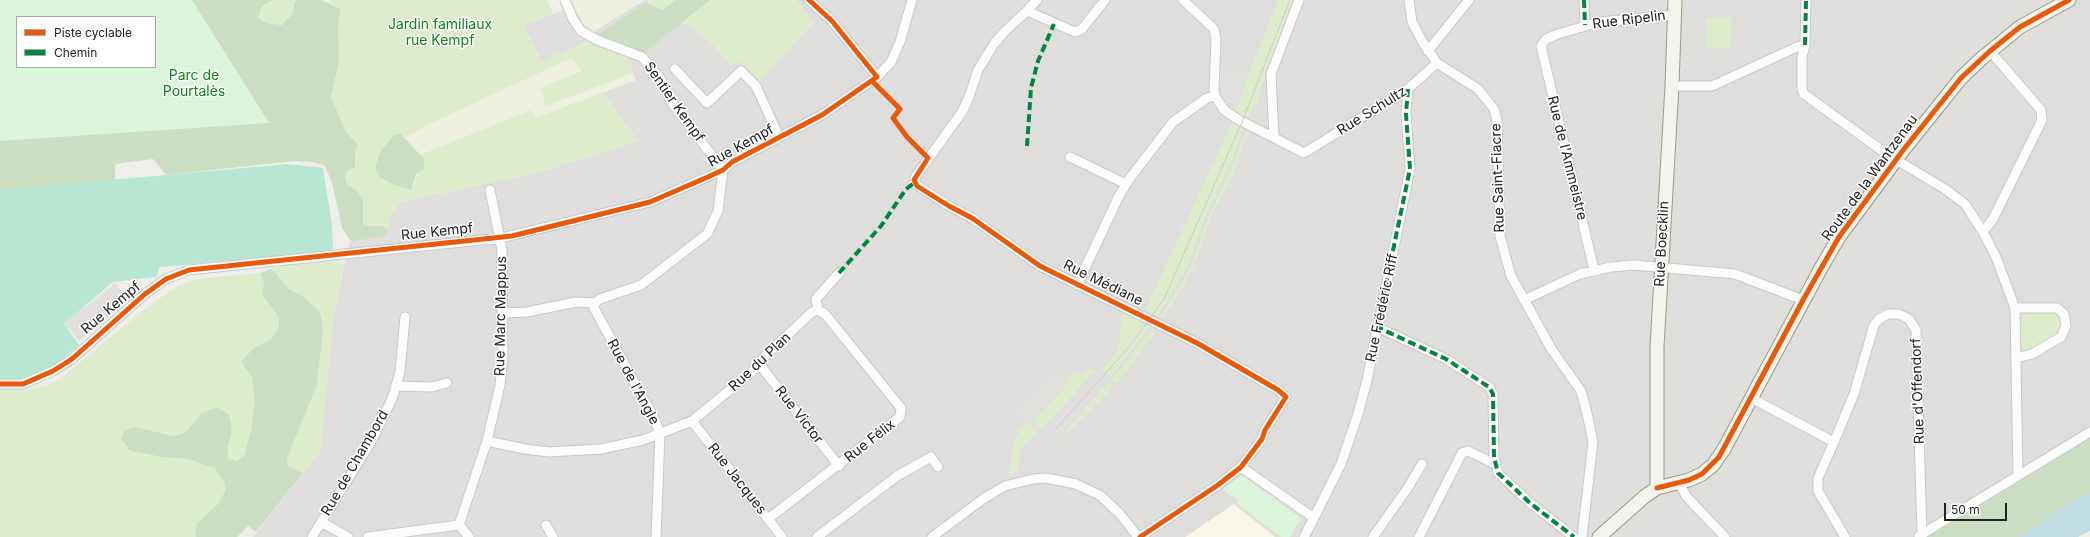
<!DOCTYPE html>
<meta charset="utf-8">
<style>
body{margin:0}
#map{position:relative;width:2090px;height:537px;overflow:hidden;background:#f0eeeb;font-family:Inter,sans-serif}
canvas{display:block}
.legend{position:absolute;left:16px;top:16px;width:140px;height:52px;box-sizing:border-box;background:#fff;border:1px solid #a7a7a7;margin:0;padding:5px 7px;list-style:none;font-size:12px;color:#222}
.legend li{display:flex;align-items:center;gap:8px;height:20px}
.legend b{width:20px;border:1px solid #a7a7a7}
.scale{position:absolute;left:1944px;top:503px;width:63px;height:18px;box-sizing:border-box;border:2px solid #222;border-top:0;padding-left:5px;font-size:12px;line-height:14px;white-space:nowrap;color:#222;-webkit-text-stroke:3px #fff;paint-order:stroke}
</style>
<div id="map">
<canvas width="2090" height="537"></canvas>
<ul class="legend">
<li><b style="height:5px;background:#e8590c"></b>Piste cyclable</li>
<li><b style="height:5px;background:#00873e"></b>Chemin</li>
</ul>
<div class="scale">50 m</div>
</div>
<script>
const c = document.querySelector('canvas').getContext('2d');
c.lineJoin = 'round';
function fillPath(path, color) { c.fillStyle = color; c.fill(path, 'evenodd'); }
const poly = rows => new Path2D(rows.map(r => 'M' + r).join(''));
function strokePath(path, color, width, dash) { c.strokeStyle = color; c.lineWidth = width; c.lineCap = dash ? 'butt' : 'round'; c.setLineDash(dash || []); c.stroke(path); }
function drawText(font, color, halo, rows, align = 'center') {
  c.font = font + ' Inter,sans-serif'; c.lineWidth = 3; c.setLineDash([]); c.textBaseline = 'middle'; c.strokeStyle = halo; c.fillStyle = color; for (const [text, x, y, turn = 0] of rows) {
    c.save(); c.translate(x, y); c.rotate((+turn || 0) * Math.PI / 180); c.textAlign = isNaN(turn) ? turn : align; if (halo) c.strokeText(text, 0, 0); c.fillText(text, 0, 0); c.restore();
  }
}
fillPath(poly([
 [645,0,662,10,643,54,682,22,710,41,732,66,738,61,814,23,796,0,2090,0,2090,493,2057,510,2018,537,253,537,320,452,334,312,350,240,356,241,386,236,390,218,400,202,540,172,638,141,603,92,636,80,626,56,591,40,542,62,523,25,572,7,593,32]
]), '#dfdedc');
fillPath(poly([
 [1234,504,1275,537,1185,537]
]), '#f8f7e8');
fillPath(poly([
 [570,0,643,0,593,32,583,23],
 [571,57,582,71,540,88,546,106,633,73,636,80,536,118,531,110,420,155,405,138,425,126]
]), '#efefdf');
fillPath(poly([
 [273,0,297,0,294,3,293,13,282,25,266,23,258,18,262,6],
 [328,0,547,0,553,13,523,25,542,62,591,40,626,56,633,73,546,106,540,88,582,71,571,58,425,126,405,138,401,134,394,135,380,152,390,183,411,189,424,159,420,155,531,110,536,118,603,92,638,141,540,172,400,202,390,218,388,230,382,226,372,226,363,224,363,200,358,192,347,184,345,177,347,171,355,167,355,155,358,145,346,132,330,97,339,60,338,25,341,9],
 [645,0,676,0,662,10],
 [710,0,796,0,814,22,760,82,739,61,732,66,710,41,682,22],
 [1278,0,1295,0,1265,73,1265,80,1262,84,1257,101,1248,118,1230,108,1239,104,1248,75],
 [1732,17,1730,49,1706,48,1706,18],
 [1233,121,1244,126,1231,164,1207,214,1186,269,1158,316,1145,310],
 [1247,128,1249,129,1234,174,1211,216,1195,263,1185,284,1163,318,1161,317,1190,268,1210,213,1231,169],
 [328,261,344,264,334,312,320,452,303,473,287,466,287,458,317,385,323,329,320,312,304,297,289,289,272,269,291,263],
 [260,273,264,281,262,295,279,317,279,326,271,339,253,349,252,377,255,402,251,430,244,456,237,461,228,459,228,447,232,430,191,425,185,433,173,436,157,433,130,451,162,457,188,459,214,467,225,483,225,491,218,504,197,523,195,534,196,537,0,537,0,390,26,390,48,385,60,379,142,311,176,287,196,279],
 [1123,313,1150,326,1111,377,1102,369,1118,351],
 [2029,313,2055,313,2060,318,2060,329,2057,334,2028,350,2024,349,2019,343,2019,322,2024,315],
 [1153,327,1157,329,1155,333,1116,385,1111,380],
 [1088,368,1096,370,1042,429,1033,421,1068,383,1063,379,1074,374,1075,376,1085,372,1084,370],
 [1109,382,1114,386,1068,432,1061,436],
 [1025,421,1036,430,1037,434,1024,444,1021,450,1018,470,1008,477,1014,441]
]), '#ddeccb');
fillPath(poly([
 [0,0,17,17,17,67,156,88,160,0,273,0,262,6,258,18,266,23,282,25,293,13,294,3,297,0,322,0,341,9,338,25,339,60,331,97,346,132,358,145,355,155,355,168,347,171,345,177,347,184,358,192,363,200,363,224,372,226,382,226,388,230,386,236,356,241,350,240,342,228,332,183,325,166,313,162,295,161,166,175,153,159,115,164,115,183,0,191],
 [676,0,710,0,643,54,598,35,645,3,662,10],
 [401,134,424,159,424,169,416,174,411,190,390,183,380,177,375,169,380,152,394,135],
 [272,269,289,289,304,297,320,312,323,329,317,385,287,458,288,466,303,473,256,532,248,526,237,537,196,537,195,534,197,523,218,504,225,491,225,483,214,468,188,459,162,457,130,451,121,438,125,430,135,427,173,436,185,433,202,413,217,407,229,415,232,430,228,447,228,459,237,461,244,456,251,430,255,402,252,377,241,362,253,349,271,339,279,326,279,317,262,295,264,281,260,273],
 [2090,438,2090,493,2057,510,2041,523,2018,537,1926,537]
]), '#cbdec1');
fillPath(poly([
 [0,0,192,0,269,123,0,141],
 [17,17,155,17,155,67,17,67],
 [1241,475,1301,518,1290,537,1281,537,1236,503,1238,501,1234,496,1231,497,1223,489]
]), '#daf5da');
fillPath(poly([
 [287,164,323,168,332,226,333,251,160,267,156,277,113,282,64,324,79,345,55,365,28,379,0,379,0,190]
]), '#b7e6d2');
fillPath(poly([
 [1222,70,1248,75,1238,104,1230,108,1222,99,1219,93],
 [115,283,129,300,79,341,64,324],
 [1058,373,1068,383,1033,421,1028,417,1025,421,1014,412,1046,377,1051,381]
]), '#e0dfde');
fillPath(poly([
 [2090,493,2090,531,2078,537,2018,537,2041,523,2057,510]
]), '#bfdbe3');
const street = poly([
 [565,0,573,19,581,31,597,40,642,57,660,78,672,103,723,170],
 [809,0,832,21,877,77],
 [1037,0,1027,11,1005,31,994,44,978,70,969,97,962,112,916,176,914,183,949,206,972,218,1040,266,1197,343,1278,390,1286,397,1265,430,1262,439,1241,467,1218,485,1140,537],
 [1183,0,1214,29,1216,40,1214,90,1215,96,1224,110,1239,120,1304,153,1408,89,1437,63],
 [1409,0,1412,22,1422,41,1437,63,1478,89,1494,109,1497,120,1500,236,1511,276,1552,350,1581,391,1587,413,1593,442,1582,537],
 [1584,0,1585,25],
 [1806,0,1805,45,1802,57,1802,89,1804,94,1888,155,1945,189,1965,204,1983,232,1996,257,2015,308,2018,476],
 [1027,11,1075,32,1082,29,1105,0],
 [1428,51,1469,0],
 [675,69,707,103,741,71,756,86,779,137],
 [1672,86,1712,86,1797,47,1805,45],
 [1274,137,1271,74,1299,0],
 [1070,157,1126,184],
 [1983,232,1993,219,2042,120,2041,110,1990,51],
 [1594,270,1541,46,1546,39,1558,34,1599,22,1675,15],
 [1077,285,1119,196,1130,178,1173,122,1207,98,1215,96],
 [1524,300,1580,274,1611,267,1634,265,1735,274,1803,300],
 [2015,308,2057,308,2064,314,2066,326,2061,337,2032,354,2016,358],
 [504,313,527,312,576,302,595,303],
 [1377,327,1446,359,1489,387,1493,394,1494,457,1498,473,1530,503,1574,537],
 [760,365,839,466],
 [0,384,23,384,53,371,72,359,145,294,166,279,189,270,501,238,650,202,723,170,732,162,822,115,877,77,891,62,900,42,912,0],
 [396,386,432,387,447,383],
 [1751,398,1834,442,1818,478,1818,491,1845,537],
 [692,421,782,537],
 [487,441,525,449,549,452,601,449,643,440,692,421,760,365,763,358,812,312,818,310,816,299,839,273],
 [1834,442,1854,394,1874,325,1879,319,1888,314,1899,314,1909,319,1916,330,1922,534],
 [1241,467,1314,518,1304,537],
 [1681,482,1682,488,1686,496,1725,537],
 [1314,518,1341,464,1358,414,1367,380,1410,169,1406,114,1408,89],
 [768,519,900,417,901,408,825,314,818,310],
 [321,522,348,537],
 [546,525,553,537],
 [1919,536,2090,432],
 [312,537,372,440,392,399,400,372,405,317],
 [368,537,459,525],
 [469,537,459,525,487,441,500,385,503,356,502,250,490,190],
 [656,537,660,434,655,420,594,308,595,303,600,299,641,285,707,234,718,211,723,170],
 [817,537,897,476,931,457,938,467],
 [932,537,983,499,1005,486,1033,479,1046,478,1076,484,1101,496,1120,514,1138,537],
 [1373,537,1407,489,1422,464],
 [1419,537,1462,453,1468,451,1495,464]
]);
const secondary = poly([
 [1657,488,1657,347,1672,86,1675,0],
 [1599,537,1644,497,1657,488,1689,480,1702,474,1713,465,1724,449,1821,268,1839,237,1904,149,1961,78,1982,58,2020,27,2069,0]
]);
strokePath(street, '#c9c8c7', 11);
strokePath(secondary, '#999a82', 15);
strokePath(street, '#fdfcfc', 9);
strokePath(secondary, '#f4f4ed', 13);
strokePath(poly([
 [1055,430,1129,347,1164,299,1242,122,1290,0]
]), '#ccc', 1);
strokePath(poly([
 [1584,0,1585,25],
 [1805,45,1806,0],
 [1408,89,1406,114,1410,169,1377,327,1446,359,1489,387,1493,394,1494,457,1498,473,1530,503,1574,537],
 [1027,146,1031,88,1038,61,1054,24],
 [839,273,881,226,906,189,914,183]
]), '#00873e', 4, [8, 4]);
strokePath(poly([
 [872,81,900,109,893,118,907,137,928,158,914,180,917,186,949,206,972,218,1040,266,1197,343,1278,390,1286,397,1265,430,1262,439,1241,467,1218,485,1140,537],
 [0,384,23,384,53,371,72,359,145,294,166,279,189,270,512,236,650,202,708,177,723,170,732,162,822,115,877,77,832,21,809,0],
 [1657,488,1689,480,1702,474,1719,457,1803,300,1839,237,1904,149,1961,78,1990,51,2020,27,2069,0]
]), '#e8590c', 5);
drawText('14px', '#222', '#fff', [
 ["Rue Ripelin",1629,20,-7],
 ["Sentier Kempf",674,102,55],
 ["Rue Schultz",1372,111,-32],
 ["Rue Kempf",741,146,-29],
 ["Rue de l'Ammeistre",1567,158,76],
 ["Rue Saint-Fiacre",1498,178,-92],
 ["Route de la Wantzenau",1870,178,-54],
 ["Rue Kempf",437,232,-6],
 ["Rue Boecklin",1662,244,-87],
 ["Rue Médiane",1103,283,26],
 ["Rue Kempf",111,308,-40],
 ["Rue Frédéric Riff",1382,308,-78],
 ["Rue Marc Mappus",501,316,-89],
 ["Rue du Plan",760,362,-43],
 ["Rue de l'Angle",633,382,62],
 ["Rue d'Offendorf",1918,391,-92],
 ["Rue Victor",799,415,52],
 ["Rue Félix",870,441,-38],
 ["Rue de Chambord",355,463,-60],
 ["Rue Jacques",737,479,52]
]);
drawText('14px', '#0c8416', '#fff', [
 ["Jardin familiaux",440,25],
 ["rue Kempf",440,41],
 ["Parc de",194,76],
 ["Pourtalès",194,92]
]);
</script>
